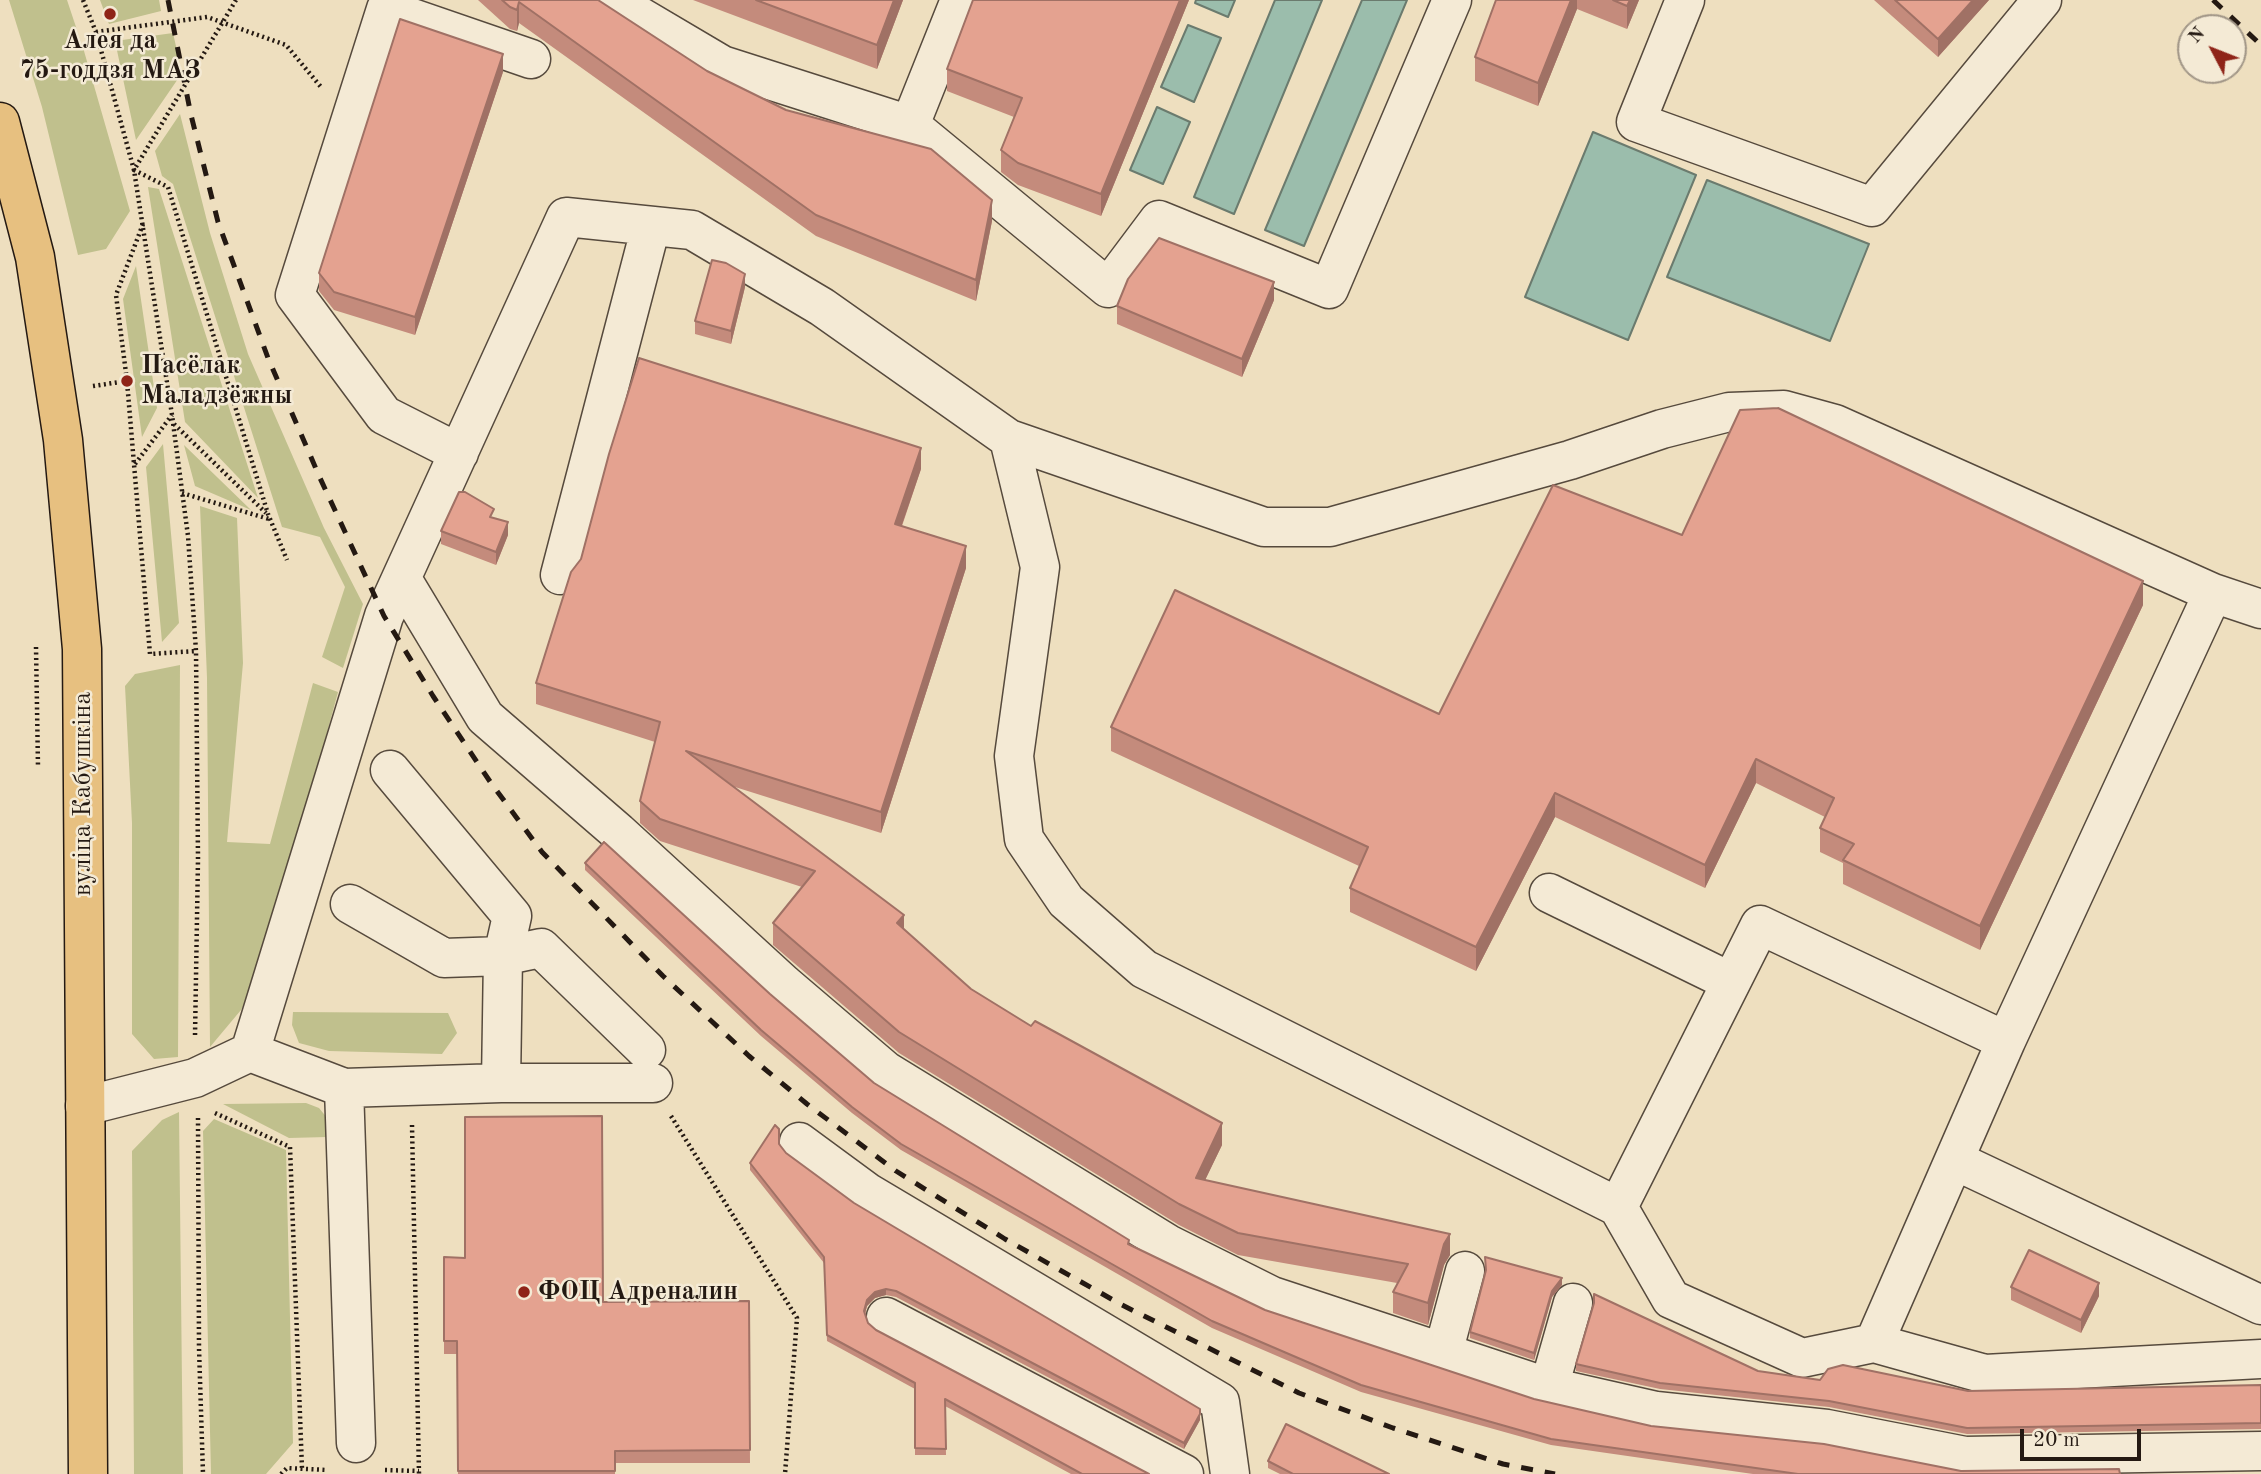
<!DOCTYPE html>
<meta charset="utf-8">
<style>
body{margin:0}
#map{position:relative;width:2261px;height:1474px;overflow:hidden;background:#eedfbf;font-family:"Old Standard TT",serif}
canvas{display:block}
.north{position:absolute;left:2177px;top:14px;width:70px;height:70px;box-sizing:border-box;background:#f4ead5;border:2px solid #a19687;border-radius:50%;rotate:312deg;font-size:19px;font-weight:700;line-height:28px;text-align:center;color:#241912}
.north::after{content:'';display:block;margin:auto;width:24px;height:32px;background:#8f2418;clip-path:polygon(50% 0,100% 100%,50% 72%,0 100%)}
.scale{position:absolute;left:2020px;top:1429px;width:121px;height:32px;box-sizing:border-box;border:4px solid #241912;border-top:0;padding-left:9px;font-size:21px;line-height:24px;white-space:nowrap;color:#241912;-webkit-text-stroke:5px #f4ead5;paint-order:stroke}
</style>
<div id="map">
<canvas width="2261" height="1474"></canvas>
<div class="north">N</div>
<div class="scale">20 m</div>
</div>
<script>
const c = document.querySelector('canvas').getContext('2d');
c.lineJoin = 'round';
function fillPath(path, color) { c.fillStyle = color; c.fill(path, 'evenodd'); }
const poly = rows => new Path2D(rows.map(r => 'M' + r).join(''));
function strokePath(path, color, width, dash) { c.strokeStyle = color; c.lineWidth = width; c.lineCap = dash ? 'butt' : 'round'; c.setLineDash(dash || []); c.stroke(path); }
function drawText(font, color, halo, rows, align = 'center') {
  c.font = font + ' "Old Standard TT",serif'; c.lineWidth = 5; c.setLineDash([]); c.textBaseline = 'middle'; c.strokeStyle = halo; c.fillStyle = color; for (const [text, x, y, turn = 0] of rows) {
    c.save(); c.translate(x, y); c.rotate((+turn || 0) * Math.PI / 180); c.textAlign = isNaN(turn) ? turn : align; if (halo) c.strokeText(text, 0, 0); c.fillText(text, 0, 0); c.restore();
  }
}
fillPath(poly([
 [9,0,67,0,84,51,130,211,106,249,78,255,42,107],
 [100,0,159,0,161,11,109,24],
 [173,33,182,73,136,140,115,41],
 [180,114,210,233,248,354,324,528,363,604,343,668,322,657,345,587,320,537,282,527,173,184,162,176,155,151],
 [148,187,159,189,258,498,185,422],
 [136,266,157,408,142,437,123,299],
 [163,444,179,623,162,642,146,467],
 [184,445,251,510,195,486],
 [200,506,237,518,243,663,227,842,270,844,313,683,338,692,264,966,241,1010,210,1047,207,678],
 [180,665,178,1057,154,1059,132,1034,132,823,125,686,135,674],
 [293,1012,448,1013,457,1033,442,1054,329,1051,299,1043,292,1025],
 [306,1103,319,1108,328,1119,327,1137,289,1138,223,1104],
 [179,1112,183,1474,134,1474,132,1151,162,1120],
 [214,1119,286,1150,293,1443,266,1474,211,1474,203,1131]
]), '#c0c08d');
const water = poly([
 [1196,0,1235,0,1228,17,1195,3,1196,0],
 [1275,0,1322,0,1234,214,1194,197,1275,0],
 [1362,0,1407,0,1304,246,1265,230,1362,0],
 [1188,25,1221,38,1194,102,1161,87,1188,25],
 [1157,107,1190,122,1163,184,1130,170,1157,107],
 [1593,132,1696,175,1628,340,1525,297,1593,132],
 [1707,180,1869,244,1830,341,1667,277,1707,180]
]);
fillPath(water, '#9bbdac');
strokePath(water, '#6b7b6e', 2);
const minor = poly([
 [612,0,722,65,910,125],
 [960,0,910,125,1108,288,1159,220,1329,289,1452,0],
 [1685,0,1636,122,1872,207,2042,0],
 [1009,439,1040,567,1014,756,1024,839,1066,901,1144,969,1618,1207,1760,925,2006,1041,2213,593],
 [459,453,384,415,295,295,386,9,531,59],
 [560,575,651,226],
 [402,579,485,717,618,832,784,984,886,1071,1168,1244,1272,1296,1541,1385,1656,1411,1827,1429,1965,1456,2261,1451],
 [390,770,512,916,503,956,541,948,646,1050],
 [1549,893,1731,982],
 [350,904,444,958,503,956,501,1083],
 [2006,1041,1874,1343,1985,1374,2261,1359],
 [250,1052,384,616,566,217,692,230,822,307,1009,439,1264,527,1330,527,1570,460,1662,429,1729,412,1784,410,1835,424,2213,593,2261,609],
 [344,1088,356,1443],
 [85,1106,195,1078,250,1052,344,1088,501,1083,653,1083],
 [799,1142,867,1192,1220,1402,1230,1474],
 [1954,1160,2261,1305],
 [1618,1207,1671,1299,1802,1358,1874,1343],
 [886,1317,1184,1474],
 [1443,1353,1465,1271],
 [1549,1387,1573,1303]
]);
const major = poly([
 [0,122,35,257,63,440,82,649,88,1474]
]);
strokePath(minor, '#564a3d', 41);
strokePath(major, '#241912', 41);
strokePath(poly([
 [83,0,96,32,134,170,172,415,188,536,196,651,198,859,195,1036],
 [236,0,134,170,168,187,268,514,287,560],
 [96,32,207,17,286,45,321,87],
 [143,224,116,295,127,381,150,654,196,651],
 [93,386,127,381],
 [174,424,266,513],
 [135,464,172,415],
 [182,493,269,519],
 [36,647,38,767],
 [215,1113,290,1147,302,1469],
 [671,1116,797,1318,785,1474],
 [198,1118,199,1348,203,1474],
 [412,1125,419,1474],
 [385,1470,419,1471],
 [281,1474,287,1468,327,1470]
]), '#241912', 4.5, [2, 3.5]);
strokePath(minor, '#f4ead5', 38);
strokePath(major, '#e7c080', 38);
strokePath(poly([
 [168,0,191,115,218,222,268,358,320,478,384,616,433,696,491,783,542,852,663,976,749,1056,807,1104,896,1171,1005,1239,1122,1305,1299,1393,1393,1428,1503,1464,1555,1474],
 [2213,0,2261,45]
]), '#241912', 5, [12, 12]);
fillPath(poly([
 [478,0,598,0,707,71,992,221,976,301,816,236,519,23,517,31,510,29],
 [693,0,903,0,877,69],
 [1189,0,1101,216,1018,185,1001,172,1001,150,1014,117,947,91,947,69],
 [1496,0,1639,0,1627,29,1577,9,1538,106,1475,81,1475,57],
 [1874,0,1989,0,1938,57],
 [503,72,415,335,334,310,319,291,319,273],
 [745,287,731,344,695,334,695,321],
 [1274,300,1242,377,1117,324,1117,306],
 [921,469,902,526,966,568,881,833,735,787,904,929,971,989,1222,1145,1205,1180,1450,1255,1444,1265,1428,1325,1393,1313,1393,1292,1397,1283,1238,1255,1179,1225,899,1053,773,945,773,923,802,887,660,841,640,823,640,801,655,742,536,704,536,683],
 [494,518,508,535,496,565,441,544,441,531],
 [1682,535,2143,605,1980,950,1843,884,1843,863,1820,852,1820,828,1825,817,1756,783,1705,888,1555,817,1476,971,1350,912,1350,888,1359,866,1111,751,1111,727,1439,714],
 [585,863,770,994,874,1083,1129,1244,1265,1310,1534,1399,1651,1426,1961,1471,2120,1474,1753,1474,1551,1445,1361,1392,1212,1328,901,1150,852,1113,761,1036,585,870],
 [779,1144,786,1153,854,1203,1200,1420,1184,1449,896,1297,886,1295,875,1298,867,1306,865,1314,868,1323,876,1330,1149,1474,1071,1474,945,1406,946,1455,915,1455,915,1389,827,1341,824,1263,750,1170,750,1163],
 [444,1257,603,1302,749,1301,750,1463,615,1463,615,1474,458,1474,457,1354,444,1354],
 [1562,1285,1552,1297,1534,1360,1470,1338,1470,1332],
 [2011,1287,2099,1296,2081,1333,2011,1300],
 [1576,1364,1758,1371,1820,1380,1968,1391,2261,1385,2261,1429,1967,1434,1829,1407,1660,1389,1576,1371],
 [1268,1461,1389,1474,1280,1474,1268,1468]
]), '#c48b7c');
fillPath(poly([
 [894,0,903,0,877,69,877,45],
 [1180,0,1189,0,1101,216,1101,194],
 [1571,0,1577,0,1577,9,1538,106,1538,83],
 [1630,0,1639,0,1627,29,1627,6],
 [1973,0,1989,0,1938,57,1938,39],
 [519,2,519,23,517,31,517,10],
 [503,54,503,72,415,335,415,317],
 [992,200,992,221,976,301,976,280],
 [745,274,745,287,731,344,731,331],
 [1274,282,1274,300,1242,377,1242,359],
 [921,448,921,469,895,545,895,524],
 [508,522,508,535,496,565,496,552],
 [966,546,966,568,881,833,881,812],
 [2143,581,2143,605,1980,950,1980,926],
 [1756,759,1756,783,1705,888,1705,865],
 [1555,793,1555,817,1476,971,1476,947],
 [904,915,904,936,897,923],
 [1222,1123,1222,1145,1196,1199,1196,1178],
 [1450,1234,1450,1255,1444,1265,1428,1325,1428,1303,1444,1244],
 [1562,1278,1562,1285,1552,1297,1534,1360,1534,1353,1552,1291],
 [2099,1283,2099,1296,2081,1333,2081,1320],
 [886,1289,886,1295,875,1298,867,1306,864,1317,864,1311,867,1300,875,1292],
 [1200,1414,1200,1420,1184,1449,1184,1443]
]), '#a07165');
const building = poly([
 [502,0,598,0,707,71,786,110,931,149,992,200,976,280,816,215,519,2,517,10,510,7,502,0],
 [756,0,894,0,877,45,756,0],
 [973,0,1180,0,1101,194,1018,163,1001,150,1022,98,947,69,973,0],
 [1496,0,1571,0,1538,83,1475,57,1496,0],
 [1613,0,1630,0,1627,6,1613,0],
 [1895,0,1973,0,1938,39,1895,0],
 [400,19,503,54,415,317,334,292,319,273,400,19],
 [1159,238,1274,282,1242,359,1117,306,1128,279,1159,238],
 [712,260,726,263,745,274,731,331,695,321,712,260],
 [639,358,921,448,895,524,966,546,881,812,686,751,904,915,897,923,971,989,1031,1026,1035,1021,1222,1123,1196,1178,1450,1234,1444,1244,1428,1303,1393,1292,1408,1264,1238,1233,1179,1204,899,1032,773,923,815,871,660,819,640,801,660,722,536,683,571,572,581,559,609,454,639,358],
 [1778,408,2143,581,1980,926,1843,860,1854,844,1820,828,1834,798,1756,759,1705,865,1555,793,1476,947,1350,888,1368,847,1111,727,1175,590,1439,714,1553,485,1682,535,1740,410,1778,408],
 [459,492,465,492,494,509,490,517,508,522,496,552,441,531,459,492],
 [604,842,770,994,874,1083,1129,1240,1128,1244,1265,1310,1534,1399,1651,1426,1824,1444,1961,1471,2119,1469,2120,1474,1798,1474,1551,1439,1361,1385,1212,1321,901,1144,852,1107,761,1030,585,863,604,842],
 [602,1116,603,1302,749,1301,750,1450,615,1451,615,1471,458,1471,457,1341,444,1341,444,1257,465,1258,465,1117,602,1116],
 [775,1125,779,1129,779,1144,786,1153,854,1203,1200,1409,1200,1414,1184,1443,896,1291,886,1289,875,1292,867,1300,864,1311,868,1323,876,1330,1149,1474,1082,1474,945,1399,946,1449,915,1448,915,1383,827,1335,824,1257,750,1163,775,1125],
 [2029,1250,2099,1283,2081,1320,2011,1287,2029,1250],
 [1485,1257,1562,1278,1552,1291,1534,1353,1470,1332,1486,1270,1485,1257],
 [1594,1294,1758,1371,1820,1380,1828,1369,1843,1365,1968,1391,2261,1385,2261,1423,1967,1428,1829,1401,1660,1383,1576,1364,1594,1303,1594,1294],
 [1286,1424,1389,1474,1293,1474,1268,1461,1286,1424]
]);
fillPath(building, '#e4a290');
strokePath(building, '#a07165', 2);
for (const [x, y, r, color] of [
 [110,14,7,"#8f2418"],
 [127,381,7,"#8f2418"],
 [524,1292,7,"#8f2418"]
]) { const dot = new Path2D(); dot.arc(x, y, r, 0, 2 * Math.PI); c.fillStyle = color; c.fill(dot); strokePath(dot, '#f4ead5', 2.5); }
drawText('bold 26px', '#241912', '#f4ead5', [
 ["Алея да",110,41,"center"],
 ["75-годдзя МАЗ",110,71,"center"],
 ["Пасёлак",141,366],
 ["Маладзёжны",141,396],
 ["ФОЦ Адреналин",538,1292]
], 'left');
drawText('26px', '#241912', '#f4ead5', [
 ["вуліца Кабушкіна",83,794,-90]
]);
</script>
